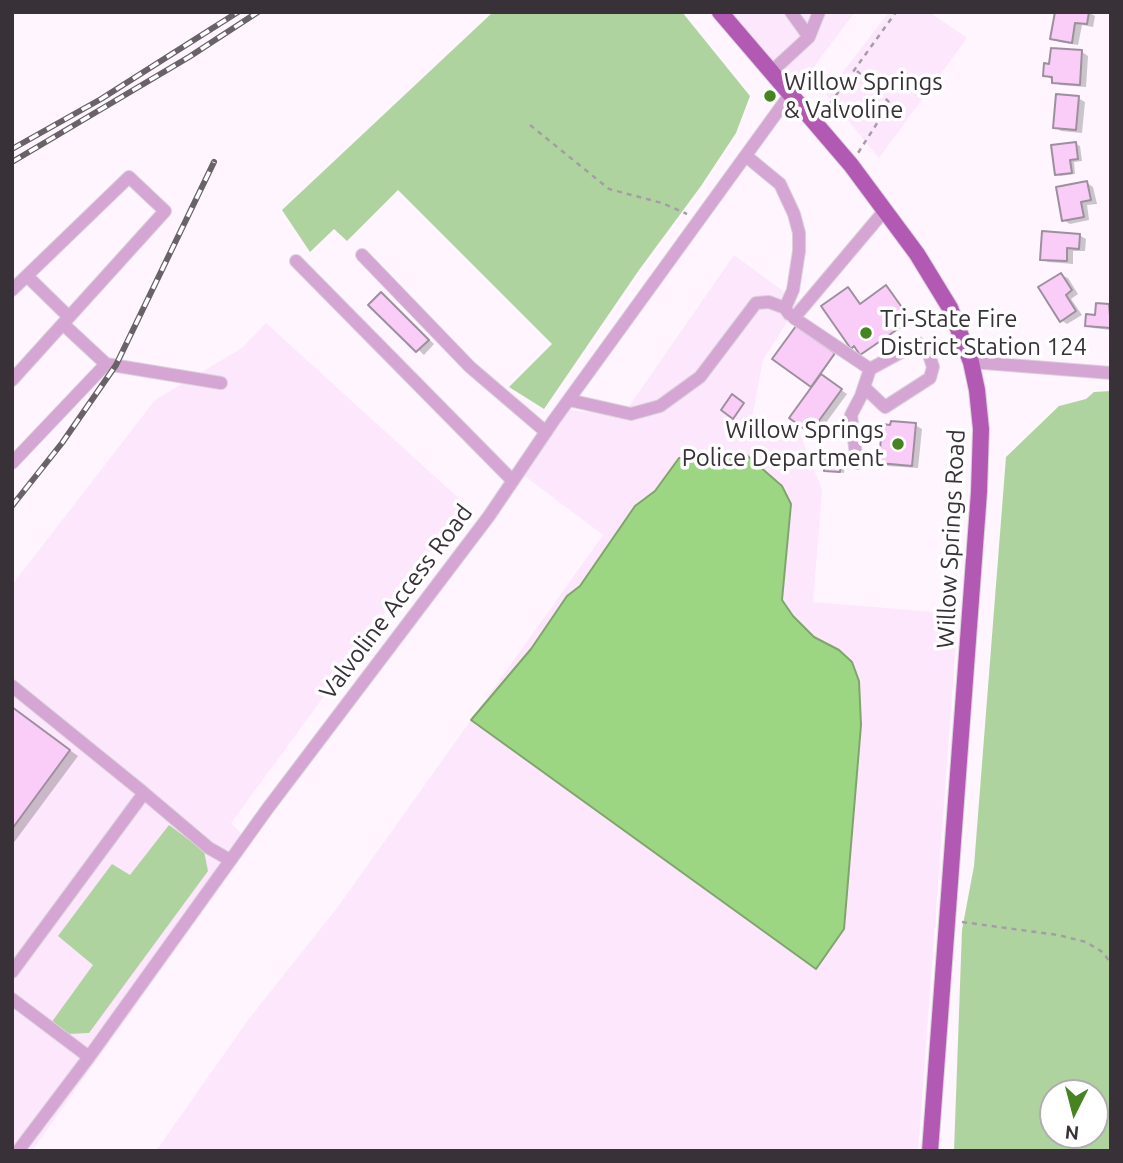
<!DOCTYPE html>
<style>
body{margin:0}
#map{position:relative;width:1123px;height:1163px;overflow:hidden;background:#fef5fe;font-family:Ubuntu,sans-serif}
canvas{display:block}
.frame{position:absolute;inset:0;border:14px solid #383238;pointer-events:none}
.north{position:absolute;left:1039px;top:1079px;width:70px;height:70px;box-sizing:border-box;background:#fff;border:2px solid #afadaf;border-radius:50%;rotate:186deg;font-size:19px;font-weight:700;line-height:28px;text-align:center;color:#383238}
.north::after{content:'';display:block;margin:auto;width:24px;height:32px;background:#468321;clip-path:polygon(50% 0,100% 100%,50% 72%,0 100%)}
</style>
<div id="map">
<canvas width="1123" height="1163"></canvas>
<div class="frame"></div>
<div class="north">N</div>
</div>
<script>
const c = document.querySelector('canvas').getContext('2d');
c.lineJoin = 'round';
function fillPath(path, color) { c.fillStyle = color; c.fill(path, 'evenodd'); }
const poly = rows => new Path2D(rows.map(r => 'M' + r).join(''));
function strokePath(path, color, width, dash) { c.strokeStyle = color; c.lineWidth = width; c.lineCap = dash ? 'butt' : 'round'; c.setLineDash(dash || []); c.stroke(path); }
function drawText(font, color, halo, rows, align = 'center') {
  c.font = font + ' Ubuntu,sans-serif'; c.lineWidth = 7; c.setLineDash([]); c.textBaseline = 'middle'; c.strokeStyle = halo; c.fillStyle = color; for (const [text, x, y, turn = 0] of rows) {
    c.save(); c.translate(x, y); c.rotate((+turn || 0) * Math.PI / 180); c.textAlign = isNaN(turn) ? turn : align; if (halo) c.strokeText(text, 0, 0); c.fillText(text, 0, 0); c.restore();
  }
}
fillPath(poly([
 [730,12,855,12,796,90],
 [889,12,929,12,967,38,879,158,826,94],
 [734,255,799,303,763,360,750,428,800,434,822,490,813,602,958,614,918,1151,156,1151,248,1020,337,908,603,535,522,474,568,410,623,415],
 [266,323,465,504,231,823,251,844,32,1151,12,1151,12,585,155,400,242,348]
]), '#fde7fc');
fillPath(poly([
 [493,12,682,12,750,96,736,133,701,186,639,270,544,409,509,387,552,344,398,190,347,241,334,229,310,252,282,210],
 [1111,391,1111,1151,954,1151,962,930,974,866,1006,457,1059,406,1086,399,1094,392],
 [1053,1093,1095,1093,1095,1135,1053,1135],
 [169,825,204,851,208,871,89,1033,68,1034,51,1023,93,965,58,936,112,864,130,875]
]), '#afd39f');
const water = poly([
 [743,452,782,486,791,504,782,600,793,616,814,637,839,650,852,662,859,681,861,725,844,929,816,969,471,720,531,649,567,596,580,586,635,506,655,491,679,458,743,452]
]);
fillPath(water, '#9dd682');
strokePath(water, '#7fa56c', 2);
fillPath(poly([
 [1088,12,1095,16,1093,27,1082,25,1078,45,1059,42,1052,38],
 [1052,50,1082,52,1088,56,1086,87,1060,85,1045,75,1051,66],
 [1078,98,1085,102,1082,133,1061,131,1055,127],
 [1076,144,1080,146,1082,161,1074,162,1075,174,1060,176,1057,174],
 [1087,183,1093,187,1097,204,1087,205,1089,220,1070,224,1063,220],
 [1079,235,1086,239,1085,251,1073,251,1073,264,1048,262,1042,259],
 [1061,275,1068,278,1078,294,1071,299,1082,315,1067,324,1061,320],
 [888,288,911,321,863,354,856,346,852,347,861,305],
 [381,294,434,344,424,355,370,304],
 [1109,306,1111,307,1111,330,1093,328,1087,325],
 [796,328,835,355,820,376,847,394,817,435,792,418,815,387,774,359],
 [915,425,922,429,918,468,888,466,881,462],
 [841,460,845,462,844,473,826,470],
 [12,708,78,756,12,845]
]), '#0003');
const building = poly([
 [1055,12,1089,12,1087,24,1075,23,1072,43,1050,39,1055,12],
 [1051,48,1082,50,1080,85,1052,83,1052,77,1043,76,1044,63,1049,64,1051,48],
 [1056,94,1079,96,1076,130,1053,128,1056,94],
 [1076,142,1078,159,1070,160,1072,173,1055,175,1051,145,1076,142],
 [1087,181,1091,200,1081,202,1084,217,1062,221,1056,187,1087,181],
 [1042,231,1080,234,1079,249,1067,248,1067,261,1040,260,1042,231],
 [1061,273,1072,290,1066,295,1076,311,1060,322,1038,287,1061,273],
 [886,285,911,320,860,355,854,346,851,349,821,306,848,287,860,304,886,285],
 [381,292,429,340,416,352,368,305,381,292],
 [1096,303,1109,304,1111,328,1085,326,1086,314,1095,315,1096,303],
 [796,326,835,353,811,387,772,359,796,326],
 [821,374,842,389,810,433,789,418,821,374],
 [732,394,744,403,733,419,721,410,732,394],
 [891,421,916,423,912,466,879,463,882,424,890,425,891,421],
 [825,457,841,458,840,472,824,471,825,457],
 [12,707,70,750,12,829,12,707]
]);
fillPath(building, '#facdf9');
strokePath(building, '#9d8f9d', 2);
const minor = poly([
 [791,12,809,37],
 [771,72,809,37,819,12],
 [746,156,780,184,794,214,799,233,799,251,793,290,785,308,789,314],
 [362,255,470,367,546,432],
 [296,261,513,481],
 [27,276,69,317],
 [12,290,129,177,165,211,12,380],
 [63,324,106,364,221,383],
 [971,362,1111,373],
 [864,387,885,407,930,378,933,367,928,352,918,343,870,369],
 [569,400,631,414,660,406,700,377,756,303,769,302,785,308],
 [12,463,106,364],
 [857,463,851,415,861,396,870,369,794,318,885,210],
 [12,686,144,793,12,972],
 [144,793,209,848,230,860],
 [12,999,89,1057,268,808,489,516,554,420,791,93],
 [18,1151,89,1057]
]);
const major = poly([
 [720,12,851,165,917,254,950,308,971,362,977,390,981,429,979,492,930,1151]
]);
strokePath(minor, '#dad2da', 14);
strokePath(major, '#dad2da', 18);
strokePath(poly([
 [857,71,890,103,858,153],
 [824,112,896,12],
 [530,125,609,189,662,203,687,214],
 [962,922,1058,935,1086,942,1104,953,1111,965],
 [1111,995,1111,1027]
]), '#a59da5', 2.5, [5, 5]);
strokePath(minor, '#d5a5d4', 12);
strokePath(major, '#b25ab3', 16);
const rail = poly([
 [12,149,101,99,238,12],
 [12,162,189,57,258,12],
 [12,506,62,443,116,365,214,162]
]);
strokePath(rail, '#696269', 6);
strokePath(rail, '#fff', 3.5, [10]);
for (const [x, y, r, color] of [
 [770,96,7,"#468321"],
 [866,333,7,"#468321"],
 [898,444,7,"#468321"]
]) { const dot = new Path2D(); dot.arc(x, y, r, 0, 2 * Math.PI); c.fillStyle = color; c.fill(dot); strokePath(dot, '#fff', 2.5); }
drawText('24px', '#383238', '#fff', [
 ["Willow Springs",784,82],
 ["& Valvoline",784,110],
 ["Tri-State Fire",880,319],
 ["District Station 124",880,347],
 ["Willow Springs",884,430,"right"],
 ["Police Department",884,458,"right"]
], 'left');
drawText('24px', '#383238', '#fff', [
 ["Willow Springs Road",951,539,-87],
 ["Valvoline Access Road",396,602,-53]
]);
</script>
